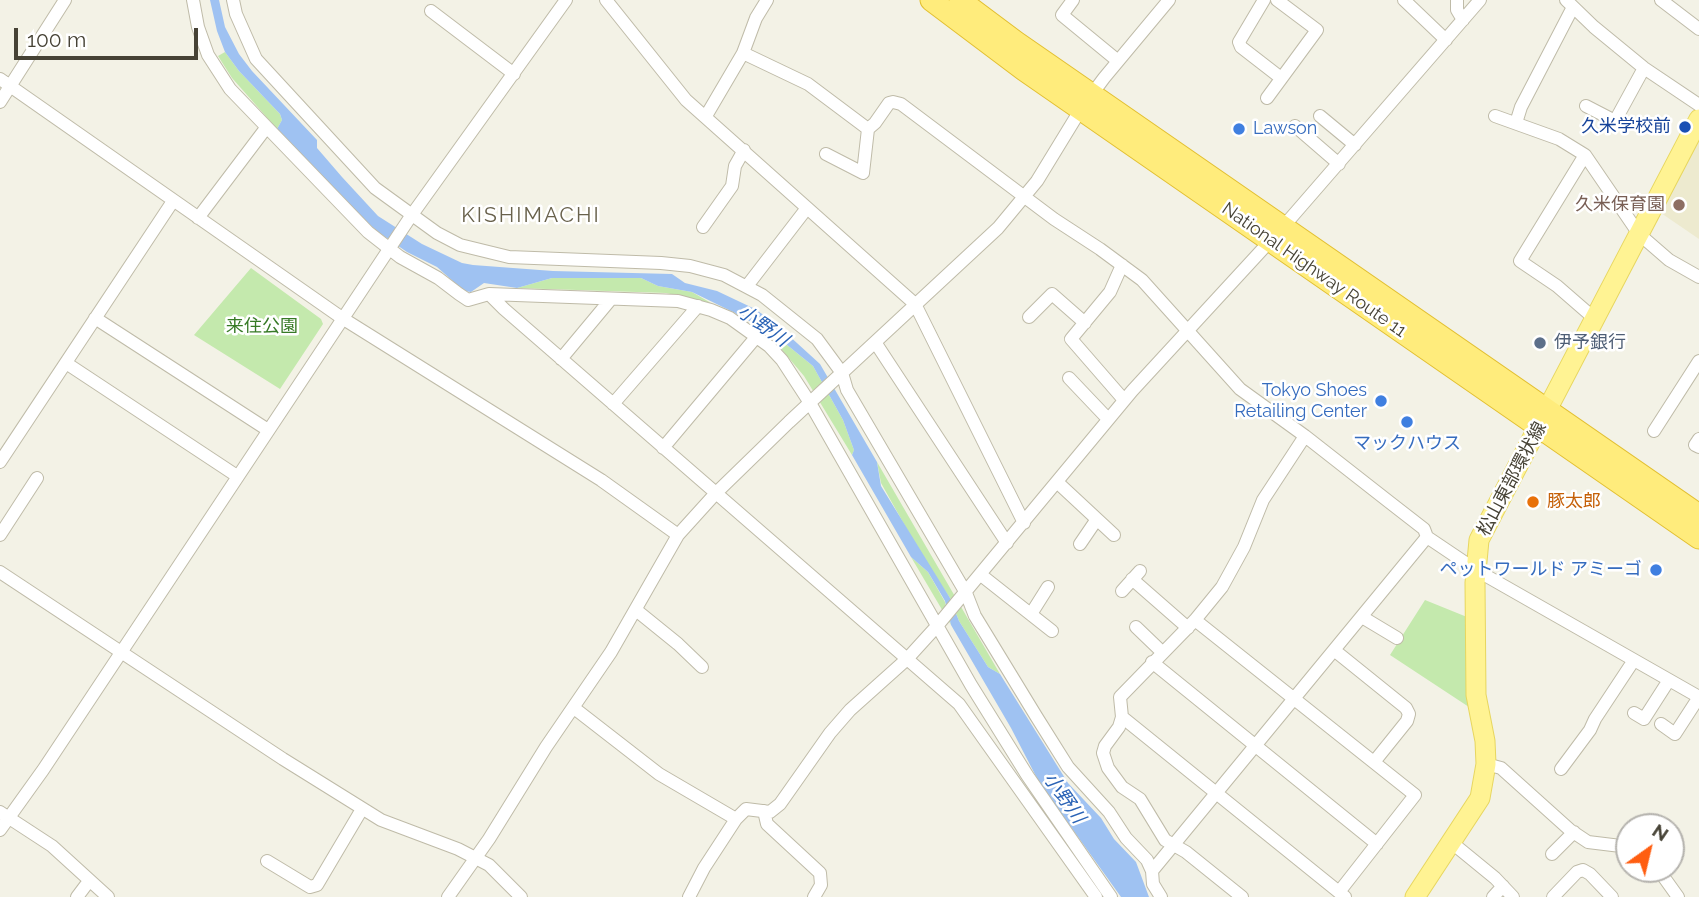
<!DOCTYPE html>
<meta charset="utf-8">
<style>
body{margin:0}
#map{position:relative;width:1699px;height:897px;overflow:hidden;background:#f3f2e6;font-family:Raleway,sans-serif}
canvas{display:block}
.north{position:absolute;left:1615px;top:813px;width:70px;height:70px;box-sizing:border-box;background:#fff;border:2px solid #b5b3ae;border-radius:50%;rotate:34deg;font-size:19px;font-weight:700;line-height:28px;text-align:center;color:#464235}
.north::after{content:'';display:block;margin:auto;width:24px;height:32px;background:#ff5e11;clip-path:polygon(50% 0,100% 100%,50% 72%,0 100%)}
.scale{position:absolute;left:14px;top:28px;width:184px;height:32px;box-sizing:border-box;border:4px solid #464235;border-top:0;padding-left:9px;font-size:21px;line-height:24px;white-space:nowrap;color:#464235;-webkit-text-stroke:5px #fff;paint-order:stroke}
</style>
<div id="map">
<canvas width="1699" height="897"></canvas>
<div class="north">N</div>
<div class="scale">100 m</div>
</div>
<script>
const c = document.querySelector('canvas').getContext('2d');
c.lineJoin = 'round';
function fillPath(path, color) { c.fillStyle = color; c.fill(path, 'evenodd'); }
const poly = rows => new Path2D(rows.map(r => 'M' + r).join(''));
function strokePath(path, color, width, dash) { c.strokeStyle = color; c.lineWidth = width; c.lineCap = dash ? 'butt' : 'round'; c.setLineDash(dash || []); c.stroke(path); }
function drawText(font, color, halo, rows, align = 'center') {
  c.font = font + ' Raleway,"Noto Sans JP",sans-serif'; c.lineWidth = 5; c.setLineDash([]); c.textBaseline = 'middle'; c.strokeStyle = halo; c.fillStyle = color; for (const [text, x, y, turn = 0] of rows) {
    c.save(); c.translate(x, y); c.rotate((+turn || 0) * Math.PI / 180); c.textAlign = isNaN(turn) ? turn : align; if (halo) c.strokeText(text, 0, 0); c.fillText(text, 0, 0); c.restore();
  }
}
fillPath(poly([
 [1699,133,1699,239,1658,211]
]), '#edeacf');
fillPath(poly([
 [225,52,239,71,280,114,282,120,277,129,232,78,218,56],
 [251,268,321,319,323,324,280,389,194,335],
 [552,278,641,278,658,286,692,292,711,303,666,293,517,288],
 [753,323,776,336,813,366,843,420,854,450,852,455,804,376,771,337],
 [877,462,1000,674,988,667,959,621,950,598,923,558,881,483],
 [911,557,928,572,945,602,951,625],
 [1425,600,1467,617,1472,709,1390,655]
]), '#c4e9ad');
fillPath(poly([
 [210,0,219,0,225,27,239,54,252,71,317,140,317,148,342,177,378,216,422,244,462,263,473,265,553,271,672,274,685,283,717,291,755,309,775,323,820,364,877,462,881,486,950,598,959,621,988,667,1000,674,1068,783,1101,818,1114,839,1136,862,1149,897,1121,897,1040,784,1011,728,951,625,945,601,928,572,911,557,852,455,854,450,843,420,813,366,776,336,735,313,692,292,658,286,641,278,552,278,517,288,484,283,471,292,464,291,437,267,407,252,378,232,360,216,277,129,282,120,280,114,239,71,225,52,217,31]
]), '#9fc2f2');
const minor = poly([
 [193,0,198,27,208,55,230,89,368,232,400,257,438,278,459,294,468,300,489,294,678,301,711,310,730,318,769,346,782,360,810,403,971,685,1027,775,1111,897],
 [233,0,236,14,256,59,375,188,437,233,460,245,509,257,661,263,690,266,724,275,762,295,817,339,842,373,847,390,966,593,975,616,1036,716,1068,767,1109,812,1126,838,1147,860,1152,871,1153,884,1161,897],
 [606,0,686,100,915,304,1024,523],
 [1073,0,1062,15,1118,61],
 [1264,0,1239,42,1241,47,1281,78],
 [1404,0,1446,40],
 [1457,0,1457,10,1463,20],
 [1566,0,1594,27,1644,68,1699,105],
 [1661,0,1699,29],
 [431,11,514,74],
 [743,53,808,84,868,129,875,123,889,103,893,102,901,104,1054,219,1100,249,1142,280,1240,389,1305,436,1388,501,1424,529,1427,537,1476,570,1699,697],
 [0,79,342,318,601,480,678,535],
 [1267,98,1317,30,1277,0],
 [0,102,65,0],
 [1586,106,1615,121,1644,68],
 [706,116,743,53,756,18,767,0],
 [1320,116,1355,145],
 [1495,116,1559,139,1585,155,1639,234,1669,260,1699,277],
 [1516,123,1521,107,1573,7],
 [1295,126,1339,164],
 [826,154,863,173,868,129],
 [1585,155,1520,261,1557,286,1595,319],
 [198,218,266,128],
 [703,227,732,186,735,166,744,150],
 [1122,265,1110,292,1071,339,1124,400],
 [747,286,807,208],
 [489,294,504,309,959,704,1096,897],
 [1029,317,1052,294,1085,323],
 [95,318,268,430],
 [875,342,1007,543],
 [561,359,611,299],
 [66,363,237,476],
 [1069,378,1108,419],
 [613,404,698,306],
 [1654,431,1699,361],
 [1699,439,1695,445,1699,447],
 [663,448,757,336],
 [0,462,173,201],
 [1057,482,1114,535],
 [0,535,37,478],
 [1080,544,1097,519],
 [0,572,283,759,381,820,458,849,489,865,521,897],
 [981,575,1052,631],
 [1132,579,1188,628],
 [1122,591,1140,571],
 [636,610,678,644,702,667],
 [1031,614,1048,587],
 [1362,617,1397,638],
 [1195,620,1415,795,1339,892],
 [1136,627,1162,652],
 [1334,650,1406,708,1409,714,1407,721,1374,762],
 [1152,662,1377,844],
 [574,708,659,774,736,819],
 [1634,713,1644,719,1669,680],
 [1122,717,1345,897],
 [1661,724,1675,734,1699,697],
 [1486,764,1501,768,1570,830,1588,842,1629,847],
 [1561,769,1590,730,1595,719,1634,660],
 [764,811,767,824,820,873,821,885,814,897],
 [0,812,52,846,108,897],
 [0,830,43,770,411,216,566,0],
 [1451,842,1495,878,1513,897],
 [1552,854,1574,832],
 [267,861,310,887,317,885,362,809],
 [1658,869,1678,897],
 [1152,871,1427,537],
 [77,897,89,881],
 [448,897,489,839,546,747,611,652,678,535,716,493,789,422,998,228,1037,181,1081,109,1104,78,1169,0],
 [689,897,704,868,736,819,746,809,770,812,780,804,830,733,850,710,907,659,937,626,1132,391,1283,227,1480,0],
 [1242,897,1186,852,1165,840,1140,799,1122,787,1108,768,1103,753,1105,746,1119,727,1122,717,1120,697,1195,620,1222,587,1244,547,1263,500,1305,436],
 [1493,897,1503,886],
 [1553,897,1577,872,1583,870,1590,874,1612,897]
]);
const primary = poly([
 [1415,897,1480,798,1486,764,1485,741,1476,695,1475,583,1479,540,1699,119]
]);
const trunk = poly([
 [931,0,1024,70,1699,538],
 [960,0,1016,42,1699,515]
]);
strokePath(minor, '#bfbba8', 14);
strokePath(primary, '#e7d65f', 21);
strokePath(trunk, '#e2bf31', 23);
strokePath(minor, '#fff', 12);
strokePath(primary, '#fff393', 19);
strokePath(trunk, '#ffec7c', 21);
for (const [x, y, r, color] of [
 [1685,127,7,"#1a4fb4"],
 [1239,129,7,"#3f7fe0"],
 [1679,205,7,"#8d6e63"],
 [1540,343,7,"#5c6f8a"],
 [1381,401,7,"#3f7fe0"],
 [1407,422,7,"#3f7fe0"],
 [1533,502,7,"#e8710a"],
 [1656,570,7,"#3f7fe0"]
]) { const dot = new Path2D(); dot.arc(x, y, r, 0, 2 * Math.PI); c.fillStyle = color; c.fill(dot); strokePath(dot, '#fff', 2.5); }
drawText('18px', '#164399', '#fff', [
 ["久米学校前",1671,127]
], 'right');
drawText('18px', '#366cbe', '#fff', [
 ["Lawson",1253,129,"left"],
 ["Tokyo Shoes",1367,391],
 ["Retailing Center",1367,412],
 ["マックハウス",1407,444,"center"],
 ["ペットワールド アミーゴ",1642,570]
], 'right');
drawText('18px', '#785e54', '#fff', [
 ["久米保育園",1665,205]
], 'right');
drawText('18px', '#464235', '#fff', [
 ["National Highway Route 11",1314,270,35],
 ["松山東部環状線",1512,479,-62]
]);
drawText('18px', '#377a26', '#fff', [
 ["来住公園",262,327]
]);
drawText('18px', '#4e5e75', '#fff', [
 ["伊予銀行",1554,343]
], 'left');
drawText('18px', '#c56008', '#fff', [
 ["豚太郎",1547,502]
], 'left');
drawText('italic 19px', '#2a63b6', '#fff', [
 ["小野川",763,326,35],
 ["小野川",1064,798,55]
]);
c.letterSpacing = '2px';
drawText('21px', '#69624c', '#fff', [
 ["KISHIMACHI",531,216]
]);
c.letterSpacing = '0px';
</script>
